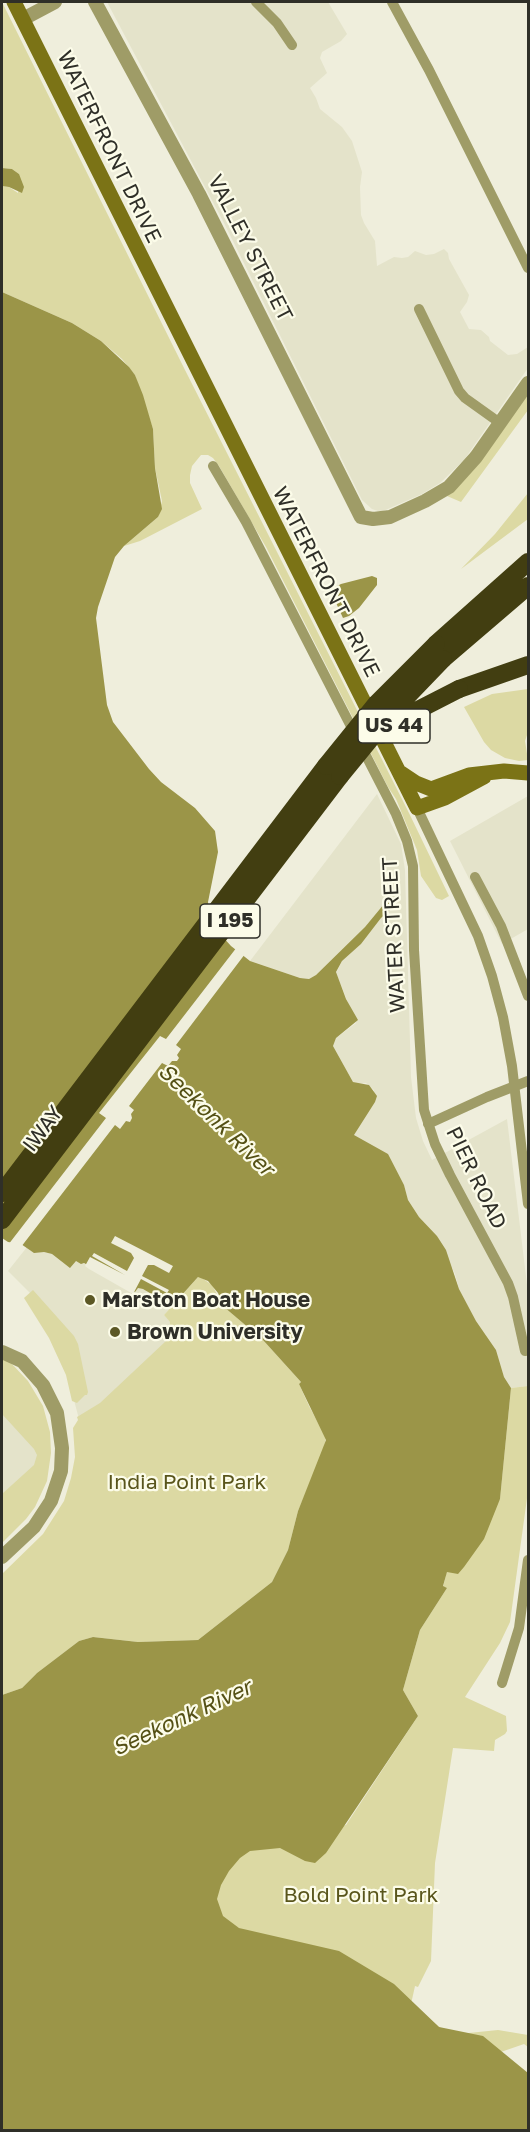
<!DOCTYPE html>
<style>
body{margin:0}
#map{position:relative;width:530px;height:2132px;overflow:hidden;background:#efeedc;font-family:"Golos Text",sans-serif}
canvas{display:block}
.frame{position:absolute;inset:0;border:3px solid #2f2f28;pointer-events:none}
</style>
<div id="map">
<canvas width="530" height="2132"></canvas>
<div class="frame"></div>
</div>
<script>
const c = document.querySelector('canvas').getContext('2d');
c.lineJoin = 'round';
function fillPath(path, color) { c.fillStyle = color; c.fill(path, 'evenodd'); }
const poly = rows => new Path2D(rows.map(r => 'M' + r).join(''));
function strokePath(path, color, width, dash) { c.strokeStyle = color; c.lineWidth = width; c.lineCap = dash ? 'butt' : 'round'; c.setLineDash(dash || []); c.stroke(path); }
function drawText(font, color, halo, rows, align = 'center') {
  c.font = font + ' "Golos Text",sans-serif'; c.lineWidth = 4.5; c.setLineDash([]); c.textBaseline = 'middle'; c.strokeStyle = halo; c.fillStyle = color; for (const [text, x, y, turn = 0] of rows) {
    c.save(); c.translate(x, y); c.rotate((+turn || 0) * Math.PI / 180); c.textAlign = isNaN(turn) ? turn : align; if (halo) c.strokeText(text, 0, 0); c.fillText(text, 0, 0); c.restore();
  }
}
fillPath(poly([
 [107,2,328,2,347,34,341,41,322,52,320,58,327,73,310,88,316,98,320,109,342,127,352,141,362,172,360,187,361,215,364,223,375,241,377,266,394,257,402,258,408,257,415,251,426,255,434,254,444,249,448,253,449,259,469,295,467,302,460,312,469,329,481,330,489,337,490,341,508,355,517,354,528,347,528,368,464,460,440,483,422,494,381,512,372,509,362,500,224,223],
 [377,794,401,844,405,870,411,1077,416,1118,423,1141,432,1160,507,1119,528,1293,528,1386,511,1388,504,1377,496,1350,476,1321,459,1289,455,1274,437,1236,419,1217,408,1200,404,1185,354,1135,361,1122,374,1090,366,1083,358,1084,353,1082,333,1046,336,1038,356,1023,336,973,342,961,361,944,381,918,391,909,389,902,384,904,365,927,316,975,309,979,300,978,250,961],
 [528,796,528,929,502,944,450,841],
 [27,1247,31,1251,44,1252,52,1254,65,1264,76,1261,83,1263,135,1291,138,1288,143,1289,172,1306,164,1315,174,1326,173,1337,98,1408,79,1419,51,1314,8,1271],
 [2,1363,45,1465,2,1527]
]), '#e4e3ca');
fillPath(poly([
 [2,2,185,370,409,813,449,896,442,900,436,898,421,876,417,850,396,799,388,787,266,547,219,466,213,458,208,455,201,455,192,466,190,475,190,483,202,509,140,541,124,546,158,517,162,501,155,468,153,429,135,375,122,359,101,341,72,323,2,292,2,186,9,187,18,193,19,174,12,169,2,168],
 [528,392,528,410,461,502,447,496,475,468],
 [528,493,528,519,461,569,495,534],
 [528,689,528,732,525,741,528,760,519,761,505,758,491,750,484,742,464,707,492,694],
 [199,1276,212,1285,224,1307,263,1340,301,1382,299,1384,309,1406,326,1438,323,1452,298,1511,288,1550,272,1582,198,1640,138,1642,93,1637,79,1641,37,1673,22,1688,2,1695,2,1574,43,1534,64,1501,71,1478,75,1457,73,1428,78,1420,77,1417,100,1403,166,1341,169,1335,170,1322,164,1315],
 [33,1290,74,1336,78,1344,88,1392,87,1395,85,1395,77,1403,72,1401,66,1375,49,1338,24,1298],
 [2,1357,11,1363,28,1381,43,1406,50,1432,51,1453,47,1481,35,1507,26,1519,2,1543,2,1494,34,1465,37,1455,34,1449,2,1414],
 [528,1386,528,1491,510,1622,500,1643,465,1697,506,1716,507,1731,505,1734,495,1740,494,1751,453,1748,435,1863,431,1961,418,1987,415,1986,411,2004,442,2029,459,2034,498,2030,528,2035,528,2047,524,2044,498,2053,476,2050,322,1963,193,1909,214,1858,346,1825,418,1716,403,1690,420,1630,447,1588,443,1587,447,1571,500,1499,511,1388]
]), '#dcd9a3');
fillPath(poly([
 [2,168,12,169,19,174,24,187,22,193,9,187,2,186],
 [2,292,72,323,101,341,129,367,135,375,143,395,153,429,155,468,162,509,158,517,124,546,115,557,98,607,96,618,107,705,113,722,149,769,161,782,195,808,215,831,218,852,208,902,209,911,222,936,231,946,250,961,300,978,309,979,316,975,365,927,384,904,387,902,391,904,391,909,381,918,361,944,342,961,336,972,346,999,358,1020,336,1038,333,1046,353,1082,369,1085,377,1096,375,1102,354,1135,388,1154,404,1185,408,1200,419,1217,437,1236,446,1250,459,1289,476,1321,496,1350,504,1377,511,1388,500,1499,484,1539,464,1567,458,1574,447,1572,443,1586,447,1588,420,1630,403,1690,418,1716,326,1853,315,1863,305,1861,280,1848,250,1851,240,1858,229,1871,221,1885,217,1899,223,1916,239,1928,339,1951,394,1984,439,2027,483,2036,528,2073,528,2130,2,2130,2,1695,22,1688,37,1673,79,1641,93,1637,138,1642,198,1640,272,1582,288,1550,298,1511,326,1440,299,1384,301,1382,263,1340,224,1307,218,1293,208,1281,198,1277,172,1306,143,1289,138,1288,135,1292,84,1263,81,1264,76,1261,70,1268,52,1254,44,1252,34,1253,21,1244,8,1242,2,1238],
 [372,576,377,578,377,585,359,608,349,616,343,618,332,594,333,588,341,584]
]), '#9b9548');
fillPath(poly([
 [237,947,245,954,176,1045,181,1049,177,1055,179,1058,177,1061,172,1061,168,1066,162,1063,129,1106,134,1110,131,1114,132,1118,130,1122,126,1121,120,1129,115,1125,21,1247,8,1245,106,1118,99,1113,160,1036,166,1039],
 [115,1236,173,1266,169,1273,154,1265,148,1265,142,1276,169,1290,167,1293,141,1279,133,1294,89,1269,85,1266,90,1257,125,1275,92,1256,94,1253,127,1271,134,1258,131,1253,111,1243]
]), '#efeedc');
strokePath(poly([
 [256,2,277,23,292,45],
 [392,2,429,70,528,268],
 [419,309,459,391,465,398,500,423],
 [213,466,246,522,396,814,407,841,413,866,414,950,424,1110,435,1144,450,1175,508,1283,513,1297,525,1351],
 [417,808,478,936,492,976,503,1017,512,1066,528,1204],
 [475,877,501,926,528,996],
 [428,1124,487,1097,528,1081],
 [502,1683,519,1628,528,1560]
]), '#9f9c67', 10);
strokePath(poly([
 [95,2,199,194,361,517,373,519,390,517,425,501,449,487,476,457,528,383],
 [23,19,55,2],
 [2,1352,22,1361,43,1385,57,1413,62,1448,61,1471,51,1501,34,1527,2,1557]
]), '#9f9c67', 14);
strokePath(poly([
 [14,2,417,808],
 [401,773,416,783,431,789,469,775,504,771,528,773],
 [417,808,445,798,484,777]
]), '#7b7316', 15);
strokePath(poly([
 [436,644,528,562],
 [443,659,528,586],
 [459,689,528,665],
 [2,1193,326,766],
 [2,1220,340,776]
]), '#423e11', 18);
strokePath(poly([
 [382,735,416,711,459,689],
 [326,766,377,703,436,644],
 [340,776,394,710,443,659]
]), '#423e11', 18);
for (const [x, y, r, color] of [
 [90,1300,6,"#5c5825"],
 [115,1332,6,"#5c5825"]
]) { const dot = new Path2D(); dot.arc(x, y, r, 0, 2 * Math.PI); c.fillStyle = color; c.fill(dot); strokePath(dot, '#fcfce9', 2); }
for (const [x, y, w] of [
 [394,726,72],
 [230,921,60]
]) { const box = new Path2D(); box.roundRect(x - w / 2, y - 17, w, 34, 4.5); c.fillStyle = '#fcfce9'; c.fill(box); strokePath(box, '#2f2f28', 1.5); }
drawText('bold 20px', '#2f2f28', null, [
 ["US 44",394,726],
 ["I 195",230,921]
]);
drawText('21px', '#2f2f28', '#fcfce9', [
 ["WATERFRONT DRIVE",109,147,64],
 ["VALLEY STREET",250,248,63],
 ["WATERFRONT DRIVE",326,582,63],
 ["WATER STREET",394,935,-93],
 ["IWAY",43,1129,-53],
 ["PIER ROAD",476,1178,64]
]);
drawText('bold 21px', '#2f2f28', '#fcfce9', [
 ["Marston Boat House",102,1300],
 ["Brown University",127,1332]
], 'left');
drawText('21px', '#59551b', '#fcfce9', [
 ["India Point Park",187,1482],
 ["Bold Point Park",361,1895]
]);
drawText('italic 22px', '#545015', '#fcfce9', [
 ["Seekonk River",216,1120,44],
 ["Seekonk River",182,1718,-25]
]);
</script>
